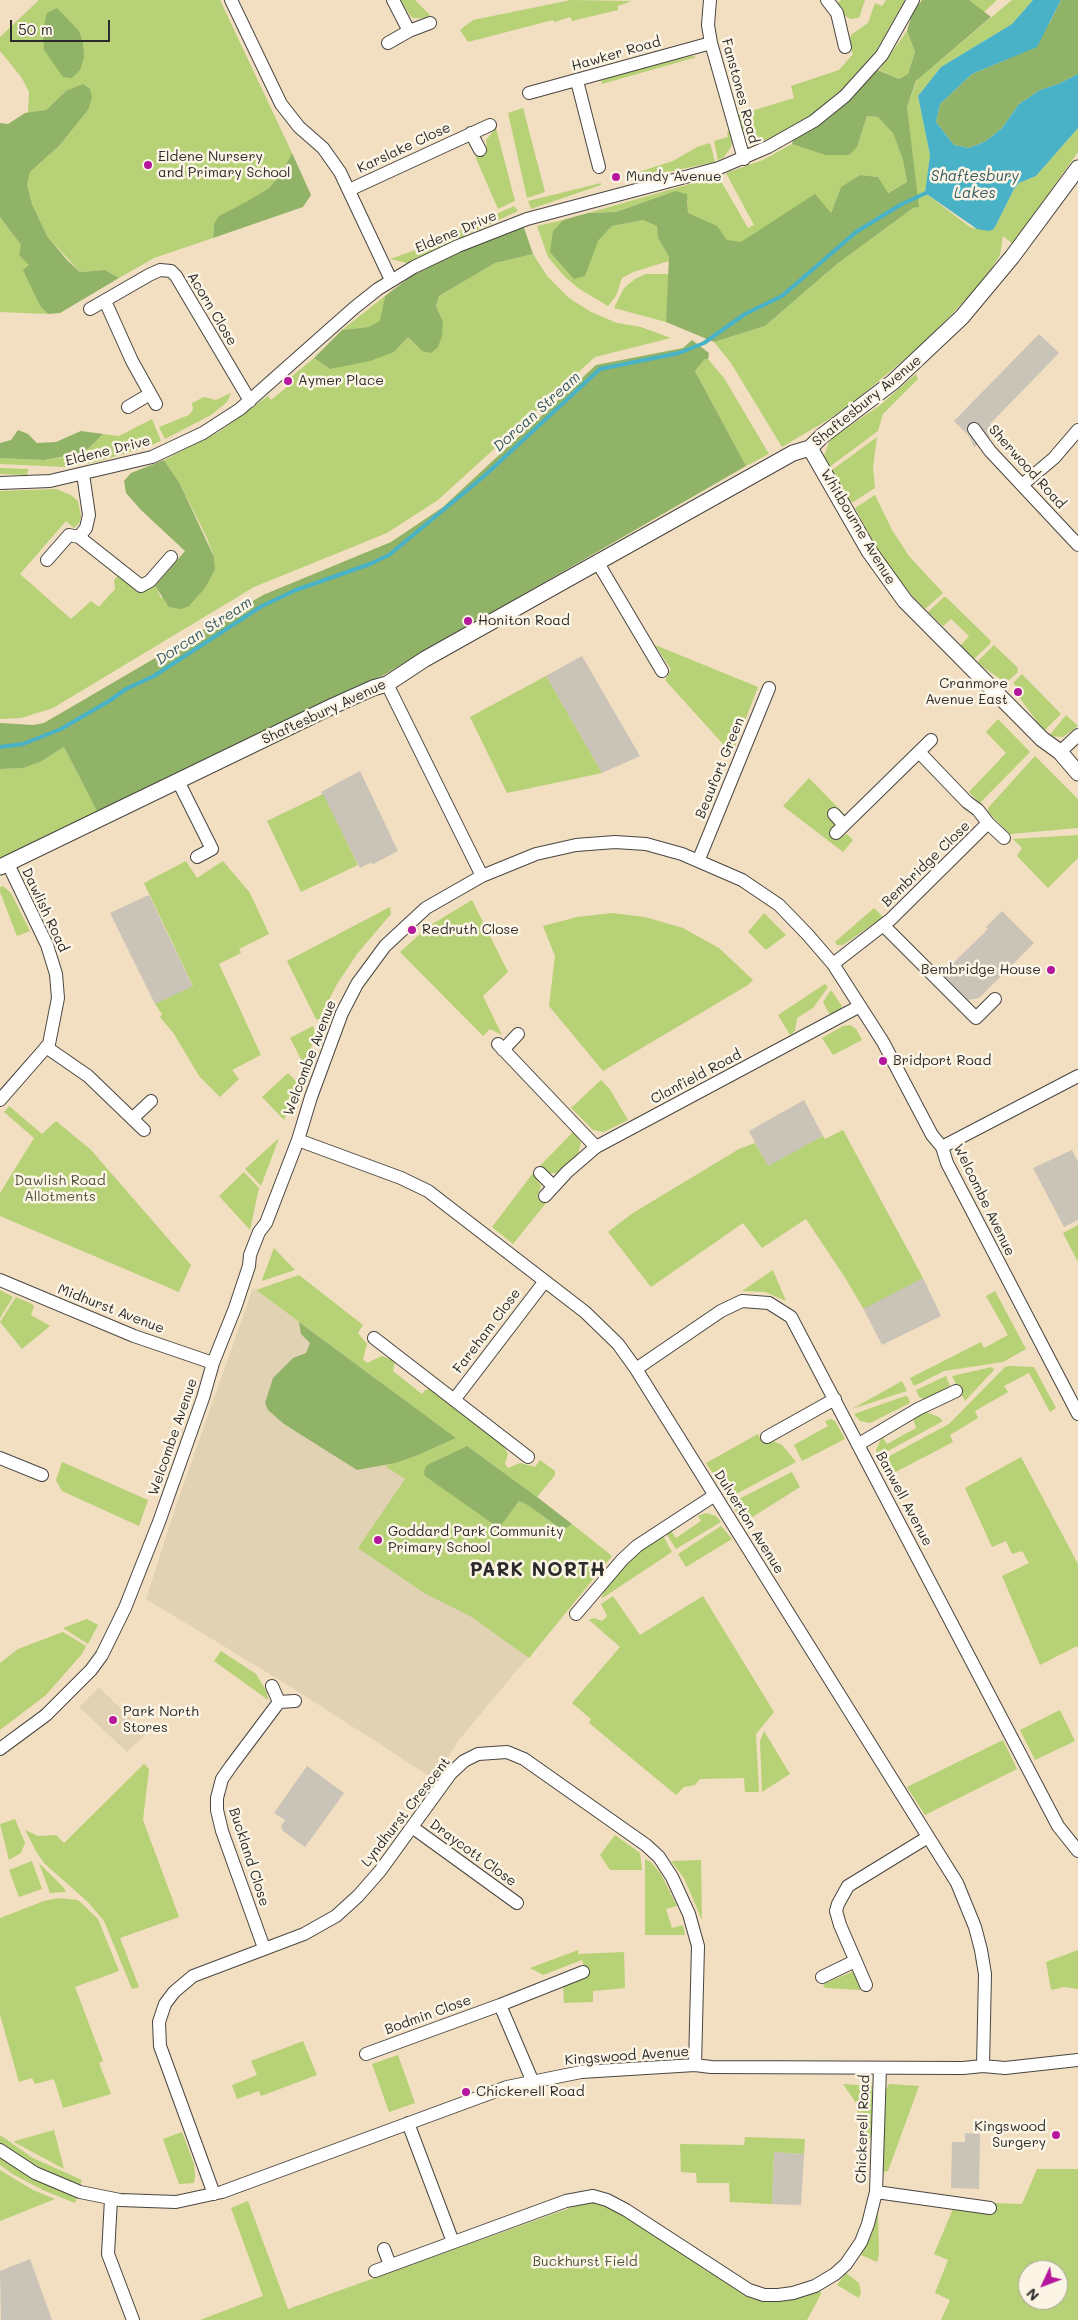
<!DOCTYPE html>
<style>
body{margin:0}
#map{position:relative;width:1078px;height:2320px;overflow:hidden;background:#f2dec0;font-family:Mali,sans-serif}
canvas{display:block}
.north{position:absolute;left:1018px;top:2260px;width:50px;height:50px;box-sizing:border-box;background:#fcf5e5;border:1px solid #a8a49b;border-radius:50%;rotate:227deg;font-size:14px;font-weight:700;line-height:20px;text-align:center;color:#2b2b2b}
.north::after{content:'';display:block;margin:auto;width:18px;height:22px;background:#b5179e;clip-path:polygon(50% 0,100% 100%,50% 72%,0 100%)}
.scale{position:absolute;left:10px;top:20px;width:100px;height:22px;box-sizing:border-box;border:2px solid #2b2b2b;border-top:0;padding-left:6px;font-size:15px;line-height:18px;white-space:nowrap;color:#2b2b2b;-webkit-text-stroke:4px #fcf5e5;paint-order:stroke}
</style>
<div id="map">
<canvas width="1078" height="2320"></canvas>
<div class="north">N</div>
<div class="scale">50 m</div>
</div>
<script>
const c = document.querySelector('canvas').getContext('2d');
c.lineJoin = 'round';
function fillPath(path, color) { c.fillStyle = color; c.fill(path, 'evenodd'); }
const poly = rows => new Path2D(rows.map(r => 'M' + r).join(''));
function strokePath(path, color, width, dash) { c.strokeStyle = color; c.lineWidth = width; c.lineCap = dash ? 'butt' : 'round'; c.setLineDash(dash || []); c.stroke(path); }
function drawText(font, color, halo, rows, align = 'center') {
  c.font = font + ' Mali,sans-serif'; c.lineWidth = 5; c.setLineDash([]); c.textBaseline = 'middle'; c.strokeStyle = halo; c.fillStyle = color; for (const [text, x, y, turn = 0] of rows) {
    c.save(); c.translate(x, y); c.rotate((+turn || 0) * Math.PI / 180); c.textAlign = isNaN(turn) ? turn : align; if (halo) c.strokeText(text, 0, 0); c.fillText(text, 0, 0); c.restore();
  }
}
fillPath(poly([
 [253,1288,537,1497,612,1556,459,1740,434,1779,291,1687,146,1599,175,1509],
 [99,1687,146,1734,127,1752,79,1707]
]), '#e1d2b4');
fillPath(poly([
 [1039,334,1059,353,990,424,989,439,974,447,969,436,954,421],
 [582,656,640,756,602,773,546,676],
 [360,771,398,851,373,864,370,863,360,868,321,792],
 [149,895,193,987,155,1004,110,913],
 [1002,911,1034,943,979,998,968,1000,942,974,988,929,986,927],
 [804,1100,823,1136,768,1167,749,1131],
 [1072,1150,1078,1162,1078,1220,1064,1227,1033,1168],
 [923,1278,941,1316,882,1345,863,1308],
 [307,1766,344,1793,305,1847,283,1831,281,1826,285,1820,274,1813],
 [965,2133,980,2134,979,2189,951,2188,952,2142,965,2142],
 [774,2152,804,2154,801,2205,772,2204],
 [30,2259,52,2320,1,2320,0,2271]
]), '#c9c3b8');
fillPath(poly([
 [39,0,220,0,292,153,281,174,269,188,214,224,213,238,154,258,119,278,105,270,80,272,47,236,32,204,27,185,30,172,59,146,88,110,66,91,46,110,28,113,29,92,22,78,0,51,0,37],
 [400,0,415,0,430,15,425,18,412,18],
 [571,0,632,1,618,6,618,10,572,21,570,17,554,22,553,20,468,42,460,30,473,20],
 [841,0,865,0,859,18,851,19,843,15,836,4],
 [886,0,905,0,876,51,854,78,809,117,769,139,760,142,746,136,742,130,738,115,794,98,791,86,839,70,853,54,849,43,851,35,868,23,875,3,882,6],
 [969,0,997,0,984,12],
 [1012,0,1033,0,1012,24,941,67,918,96,930,155,925,193,970,227,977,229,994,229,1014,189,1019,183,1036,176,1078,128,1078,152,1013,244,1003,236,1000,255,983,281,927,340,861,396,831,418,782,447,731,363,714,342,765,326,837,264,913,208,918,207,907,107,917,80],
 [907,31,915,52,908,74,899,79,879,70],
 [691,56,697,57,602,84,601,79],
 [523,108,545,192,527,198,508,113],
 [867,116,878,117,893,132,903,160,907,182,887,193,878,177,860,175,841,187,826,226,766,272,688,213,688,201,675,191,616,212,588,213,718,176,748,228,754,225,726,173,763,160,792,144,825,155,857,147],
 [496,128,515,201,498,209,475,156,487,150,486,140],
 [729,131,732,143,731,147,724,157,718,160,714,141,728,137,727,132],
 [710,143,715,162,630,180,629,175,673,161,697,147],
 [601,183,601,185,531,209,528,201],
 [514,206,518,211,407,263,390,259,421,248],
 [0,217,21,245,29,265,34,293,40,306,48,314,0,312],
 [563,220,553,232,598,241,612,226,643,220,657,225,658,238,669,257,669,261,633,272,622,278,616,296,608,306,578,288,564,276,548,257,537,226],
 [533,254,547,276,569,298,591,312,617,323,641,327,671,338,595,357,438,500,387,533,254,587,53,708,21,718,0,719,0,491,56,489,71,495,78,501,81,517,79,523,74,528,66,521,20,574,71,619,91,601,99,607,115,589,114,580,118,576,137,590,155,586,161,598,215,569,214,557,207,538,180,484,164,460,219,432,268,396,271,400,293,382,290,378,314,358,330,369,394,352,408,337,422,351,443,322,436,306,439,296,495,263],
 [646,274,669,274,666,322,614,308,624,288,635,279],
 [385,296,381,321,368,327,342,330],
 [705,359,708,359,724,378,769,454,746,466,695,371],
 [916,374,918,379,883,414,878,431,828,468,824,456,830,439,879,406],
 [231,393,227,402,211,415,165,439,159,427,189,415,193,410,192,403,204,397,216,400],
 [152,419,161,441,144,448,96,462,65,467,0,464,0,458,44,460,77,455,88,449,103,434,119,436],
 [877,437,873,467,875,488,853,502,849,501,832,470],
 [0,468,28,469,27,475,0,474],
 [875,495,892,530,909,556,943,593,925,609,908,591,881,556,855,508],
 [944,597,946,597,991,641,990,644,974,659,960,646,969,636,951,619,943,626,928,612],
 [655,645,758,687,732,754,665,680,671,669],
 [994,645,1018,668,1017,673,1006,683,979,664,978,661],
 [1022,674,1061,714,1044,731,1019,697,1022,693,1013,683],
 [546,676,602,773,507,793,470,717],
 [1066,715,1078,726,1063,737,1049,736],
 [998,719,1030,752,980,803,969,792,1006,753,986,732],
 [64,747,99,815,0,861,0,769,24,768,42,761],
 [1035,756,1078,799,1078,828,1010,834,988,812,988,808],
 [809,778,846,816,842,815,835,824,839,838,847,834,853,840,843,852,783,806],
 [323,794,358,865,301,892,267,821],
 [1078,835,1078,858,1048,888,1017,856,1022,848,1013,839],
 [186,861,197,878,223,861,250,893,269,934,239,949,241,953,219,964,261,1055,232,1070,239,1079,220,1097,199,1076,174,1034,160,1017,162,1014,155,1004,193,986,144,883],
 [3,886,11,893,30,931,17,936,0,892,0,887],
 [472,900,508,972,483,996,502,1035,490,1029,483,1036,400,952,429,926],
 [390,907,391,914,357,954,337,984,319,1020,316,1019,287,961],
 [874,908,883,917,843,945,837,945,835,942],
 [612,913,645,917,683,928,719,948,753,980,748,985,603,1071,549,1006,555,956,543,926,577,917],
 [764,913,786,935,766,950,748,932],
 [825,984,828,987,813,1008,797,1018,795,1031,790,1035,778,1015],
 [831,990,842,1006,840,1011,830,1015,823,1002],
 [850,1025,856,1029,862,1040,833,1055,822,1038,843,1026],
 [313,1026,316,1035,304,1065,290,1038],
 [288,1073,298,1083,284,1120,262,1097],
 [601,1080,609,1088,628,1120,604,1132,593,1130,571,1108],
 [9,1106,42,1134,56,1121,91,1150,191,1265,179,1292,0,1216,0,1193,34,1138,4,1112],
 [843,1130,923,1278,867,1307,863,1308,844,1276,806,1219,762,1248,743,1223,651,1287,608,1232,633,1213,739,1149,755,1143,768,1166,823,1136,825,1139],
 [574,1131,581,1143,577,1157,557,1173,549,1173,538,1168],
 [279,1138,261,1186,245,1169],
 [244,1172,259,1188,250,1230,219,1196],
 [533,1173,541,1186,537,1197,546,1203,513,1244,492,1227],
 [1078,1225,1078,1262,1063,1233],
 [274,1248,295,1270,262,1281,262,1280],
 [773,1270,786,1301,765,1292,742,1291],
 [299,1275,363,1325,358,1333,367,1344,363,1359,367,1363,382,1356,395,1361,393,1371,422,1394,425,1390,431,1389,502,1443,508,1454,505,1464,508,1468,520,1463,535,1467,540,1460,555,1471,555,1475,537,1497,467,1446,427,1465,499,1528,519,1501,526,1504,563,1530,572,1524,612,1556,529,1658,470,1616,424,1593,358,1548,405,1479,385,1466,418,1455,456,1438,256,1290],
 [0,1290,13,1297,0,1318],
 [995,1291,1026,1349,1003,1362,944,1371,914,1386,910,1378,981,1342,984,1348,1008,1335,986,1296],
 [16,1297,32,1304,34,1306,31,1315,50,1326,22,1349,0,1322],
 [1009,1366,1034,1367,1056,1408,1050,1412,1029,1373,1004,1386,1008,1392,975,1411,978,1418,950,1435,953,1442,888,1476,880,1461,949,1424,1005,1367],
 [992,1367,994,1370,965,1401,952,1376],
 [946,1376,950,1386,927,1400,919,1397,916,1390],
 [902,1381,907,1391,852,1409],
 [905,1396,908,1397,910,1403,870,1423,860,1421,854,1414],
 [926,1412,939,1417,943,1421,877,1457,876,1450,881,1439,883,1438,887,1444,916,1428,913,1418],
 [831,1419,835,1421,845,1439,802,1461,794,1445,828,1426,825,1421],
 [758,1434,763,1444,771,1440,782,1445,796,1462,729,1498,706,1463],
 [1021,1457,1078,1564,1078,1648,1077,1646,1040,1665,1002,1576,1029,1563,1022,1551,1012,1554,1006,1541,992,1547,965,1488],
 [62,1462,148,1500,139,1526,62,1491,56,1480],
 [792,1472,800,1487,743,1523,731,1503],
 [706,1513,716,1516,721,1522,676,1549,665,1532,670,1529,676,1538,701,1521,698,1516],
 [721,1526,732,1539,686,1567,678,1554],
 [662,1534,672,1552,601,1599,605,1589,630,1558],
 [613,1596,640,1635,703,1596,774,1712,756,1734,759,1792,745,1792,744,1778,700,1779,695,1785,684,1787,676,1795,589,1723,591,1719,572,1703,620,1647,589,1620,594,1618,602,1621,607,1616,601,1604],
 [87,1619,98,1625,88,1644,63,1628],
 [63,1632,86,1646,82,1654,46,1695,0,1730,0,1663,18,1649],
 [221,1651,256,1674,267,1692,268,1700,214,1661],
 [1060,1710,1075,1741,1035,1760,1020,1730],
 [764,1731,790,1774,762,1792,760,1741],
 [1003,1740,1017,1769,925,1815,907,1787],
 [144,1764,149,1769,143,1820,179,1917,120,1938,139,1987,132,1989,104,1921,88,1902,45,1864,37,1853,25,1830,38,1836,56,1835,64,1843],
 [15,1819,25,1843,21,1853,9,1860,0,1824],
 [615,1835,640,1853,642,1870,610,1870,600,1855],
 [645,1859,651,1862,661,1874,677,1906,666,1909,672,1928,683,1925,685,1935,645,1935],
 [701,1860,702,1920,684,1878,671,1861],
 [32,1861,42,1889,19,1897,9,1870],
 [39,1863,64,1888,66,1892,50,1893],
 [58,1898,78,1900,98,1919,119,1971,75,1987,103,2061,99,2063,111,2094,63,2108,54,2079,35,2084,32,2078,19,2082,0,2015,0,1918,44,1901],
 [578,1950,578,1954,624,1952,625,1988,593,1991,593,2002,564,2003,563,1984,587,1975,582,1960,543,1975,530,1968],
 [1078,1950,1078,1989,1064,1987,1051,1990,1046,1962],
 [854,1971,861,1990,825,1988,823,1984],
 [303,2041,317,2075,261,2096,259,2091,237,2099,232,2085,257,2075,251,2061],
 [398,2055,415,2103,389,2112,372,2064],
 [843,2084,872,2086,872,2137,867,2139,861,2134,856,2103],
 [889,2084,919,2086,888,2171,883,2172,885,2092],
 [54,2130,64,2169,14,2142,15,2141],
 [182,2132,194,2164,195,2176,194,2183,179,2184,163,2139],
 [0,2135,33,2158,82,2180,80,2185,47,2172,15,2154,0,2143],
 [745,2137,805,2139,804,2154,774,2152,772,2204,730,2202,729,2183,697,2183,696,2173,681,2172,680,2144,744,2145],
 [0,2158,30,2177,77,2197,75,2203,45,2191,14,2175,0,2165],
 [1037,2169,1078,2169,1078,2320,941,2320,950,2300,935,2293,948,2260,934,2254,953,2209,992,2213,995,2203,1022,2204],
 [1028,2270,1058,2270,1058,2300,1028,2300],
 [0,2170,33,2190,55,2199,0,2221],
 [248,2201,288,2309,584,2203,593,2203,614,2209,741,2291,820,2290,821,2294,807,2320,200,2320,263,2296,231,2208],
 [878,2209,879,2255,877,2262,861,2255,870,2236],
 [846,2273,859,2283,861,2292,859,2298,837,2285]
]), '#b6d176');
fillPath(poly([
 [922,0,969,0,991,17,916,81,907,107,919,207,913,208,837,264,765,326,714,342,666,322,669,257,658,238,657,226,643,220,612,226,598,241,585,276,574,279,550,252,553,231,563,220,588,213,616,212,675,191,687,194,688,213,717,226,727,240,741,242,815,194,831,213,841,187,860,175,878,177,888,193,907,182,903,160,893,133,878,117,867,116,857,147,849,155,825,155,792,144,797,125,837,93,866,65,899,79,908,74,915,52,907,31,912,14],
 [1061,0,1078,0,1078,74,1058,84,1040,90,1019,104,1002,128,986,141,969,148,954,145,936,122,940,104,972,74,1006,60,1049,24],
 [57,8,79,31,83,43,84,57,80,70,72,78,63,77,44,50,43,30,47,13],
 [83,84,90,89,92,97,88,110,59,146,30,172,27,185,32,204,47,236,67,260,80,272,105,270,119,278,60,313,48,314,40,306,23,270,29,265,19,255,21,245,0,217,0,123,8,124,25,113,46,110,66,91],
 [292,153,311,195,303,207,213,238,214,224,219,216,248,201,269,188,281,174],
 [523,225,533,254,495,263,439,296,436,306,443,322,442,336,438,347,431,353,422,351,408,337,394,352,370,361,330,369,314,358,342,330,368,327,380,321,385,296,410,277,444,259],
 [692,340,709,353,708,359,705,359,695,371,746,466,382,676,99,815,64,747,42,761,24,768,0,769,0,723,33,725,44,723,263,595,391,542,443,507,596,365,683,348],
 [18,430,28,434,37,443,56,442,81,431,103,434,88,449,77,454,44,460,0,458,0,443,11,440],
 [164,460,180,484,214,557,215,569,205,588,189,606,181,609,169,607,155,586,185,551,141,510,126,493,124,481,131,473],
 [299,1322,456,1438,418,1455,395,1463,357,1470,284,1424,268,1410,265,1403,273,1378,293,1358,306,1353,310,1343,301,1334],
 [467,1446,537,1497,572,1524,563,1530,526,1504,519,1501,499,1528,425,1476,424,1471,427,1465]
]), '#90b367');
fillPath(poly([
 [1033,0,1061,0,1037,47,972,74,940,104,936,122,954,145,969,148,986,141,1002,128,1019,104,1040,90,1058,84,1078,74,1078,128,1036,176,1019,183,1014,189,994,229,989,231,977,229,925,193,930,155,918,96,941,67,1012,24]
]), '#49b2c7');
strokePath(poly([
 [0,747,23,744,61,729,109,701,126,689,154,676,262,606,296,590,370,564,389,555,483,477,600,369,679,353,704,343,745,314,782,296,856,232,900,205,928,192]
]), '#49b2c7', 4);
const minor = poly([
 [231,0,281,104,299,127,323,148,340,172,391,280],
 [710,0,708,25,711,43,744,159],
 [827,0,837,13,845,47],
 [409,31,430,23],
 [388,43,409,31,393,0],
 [577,81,599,167],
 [529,93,711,43],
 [471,133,480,150],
 [349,190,490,125],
 [105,301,132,361,156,404],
 [90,309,149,275,160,270,171,271,176,276,250,401],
 [128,407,150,394],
 [974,429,990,451,1078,545],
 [83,474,89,515,86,528,79,537,141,586,150,581,171,557],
 [0,483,50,481,152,457,203,433,240,409,354,308,378,289,414,267,458,246,527,219,719,168,768,147,814,121,845,96,882,55,913,0],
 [1022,485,1054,458,1078,430],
 [47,560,69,535,79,537],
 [598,563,662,671],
 [387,684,482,876],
 [1060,752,1078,735],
 [178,781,212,849,197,857],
 [834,814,844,825],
 [988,823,1004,838],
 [836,833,931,740],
 [699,859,769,688],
 [883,925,976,1018,995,999],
 [833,964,891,919,988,823,978,810,967,802,919,752],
 [498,1044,596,1147],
 [46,1047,88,1076,144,1130],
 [503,1050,518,1034],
 [0,1100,49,1044,58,998,56,974,47,945,8,864],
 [133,1118,151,1101],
 [298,1140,401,1178,428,1191,585,1312,618,1344,636,1369,957,1883,975,1927,981,1950,985,1974,983,2066],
 [942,1147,1078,1076],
 [540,1173,553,1186],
 [545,1196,567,1172,596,1147,860,1006],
 [0,1280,134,1336,213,1363],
 [374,1338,528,1457],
 [636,1369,721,1311,742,1301,769,1303,791,1317,1058,1826,1078,1851],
 [454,1400,545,1281],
 [767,1437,835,1399],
 [859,1444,918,1409,956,1391],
 [0,1458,42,1475],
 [576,1614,622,1560,637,1546,715,1495],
 [272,1686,279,1702,295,1701],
 [0,1749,46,1715,91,1670,102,1655,125,1608,159,1522,203,1398,213,1363,235,1308,249,1266,250,1255,259,1232,266,1223,298,1140,311,1097,342,1013,357,984,385,946,426,908,482,876,536,854,576,845,615,842,646,844,682,854,742,880,779,905,808,935,833,964,883,1042,932,1135,942,1147,947,1163,1078,1414],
 [412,1827,517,1903],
 [264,1948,222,1831,217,1810,217,1798,222,1779,231,1766,279,1702],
 [822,1977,855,1961],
 [866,1985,840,1925,836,1911,838,1904,848,1886,928,1837],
 [500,2005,532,2080],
 [366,2054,500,2005,583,1972],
 [408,2123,453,2242],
 [0,2150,35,2173,80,2192,120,2200,176,2202,222,2192,507,2087,581,2072,695,2065,711,2067,963,2068,983,2066,1005,2068,1078,2060],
 [876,2192,990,2208],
 [214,2194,160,2046,159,2022,165,2004,174,1992,193,1976,304,1934,336,1916,358,1896,380,1871,451,1773,464,1761,478,1754,507,1752,524,1759,646,1845,659,1857,672,1877,689,1914,698,1946,695,2065],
 [111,2199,108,2254,133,2320],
 [384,2249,390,2265],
 [375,2271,566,2201,593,2196,607,2200,626,2210,749,2290,764,2295,778,2295,793,2293,815,2286,835,2274,846,2264,861,2242,868,2224,876,2192,880,2068]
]);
const tertiary = poly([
 [810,448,869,551,905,601,1042,739,1060,752,1078,773],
 [0,867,333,706,373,688,387,684,425,659,793,453,810,448,822,436,893,382,962,317,1012,257,1078,168]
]);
strokePath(minor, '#494641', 14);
strokePath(tertiary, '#494641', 17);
strokePath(minor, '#fff', 12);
strokePath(tertiary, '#fff', 15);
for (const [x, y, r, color] of [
 [148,165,5,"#b5179e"],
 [616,177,5,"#b5179e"],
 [288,381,5,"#b5179e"],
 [468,621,5,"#b5179e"],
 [1018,692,5,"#b5179e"],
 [412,930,5,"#b5179e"],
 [1051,970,5,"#b5179e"],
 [883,1061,5,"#b5179e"],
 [378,1540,5,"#b5179e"],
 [113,1720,5,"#b5179e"],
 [466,2092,5,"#b5179e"],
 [1056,2135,5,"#b5179e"]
]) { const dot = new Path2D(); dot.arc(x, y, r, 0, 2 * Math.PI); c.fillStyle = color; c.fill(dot); strokePath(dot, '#fcf5e5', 2); }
drawText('14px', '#2b2b2b', '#fcf5e5', [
 ["Hawker Road",616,54,-16],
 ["Fanstones Road",740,91,75],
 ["Karslake Close",404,148,-25],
 ["Eldene Drive",456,232,-23],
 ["Acorn Close",212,309,59],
 ["Shaftesbury Avenue",867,401,-39],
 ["Eldene Drive",108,451,-14],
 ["Sherwood Road",1027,467,48],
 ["Whitbourne Avenue",858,527,59],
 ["Shaftesbury Avenue",324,712,-25],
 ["Beaufort Green",720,768,-68],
 ["Bembridge Close",926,864,-44],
 ["Dawlish Road",45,910,65],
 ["Welcombe Avenue",310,1058,-69],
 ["Clanfield Road",696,1077,-28],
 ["Welcombe Avenue",984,1200,64],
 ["Midhurst Avenue",111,1309,21],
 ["Fareham Close",487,1331,-53],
 ["Welcombe Avenue",173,1437,-71],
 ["Banwell Avenue",904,1499,62],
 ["Dulverton Avenue",749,1522,58],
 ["Lyndhurst Crescent",406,1812,-52],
 ["Draycott Close",473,1853,36],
 ["Buckland Close",249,1857,72],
 ["Bodmin Close",428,2015,-20],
 ["Kingswood Avenue",627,2056,-4],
 ["Chickerell Road",863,2129,-88]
]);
drawText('14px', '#2b2b2b', '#fcf5e5', [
 ["Eldene Nursery",158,157],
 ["and Primary School",158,173],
 ["Mundy Avenue",626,177],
 ["Aymer Place",298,381],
 ["Honiton Road",478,621],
 ["Cranmore",1008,684,"right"],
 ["Avenue East",1008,700,"right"],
 ["Redruth Close",422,930],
 ["Bembridge House",1041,970,"right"],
 ["Bridport Road",893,1061],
 ["Goddard Park Community",388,1532],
 ["Primary School",388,1548],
 ["Park North",123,1712],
 ["Stores",123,1728],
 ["Chickerell Road",476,2092],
 ["Kingswood",1046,2127,"right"],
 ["Surgery",1046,2143,"right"]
], 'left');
drawText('14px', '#4e543e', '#fcf5e5', [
 ["Dawlish Road",60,1181],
 ["Allotments",60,1197],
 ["Buckhurst Field",585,2262]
]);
drawText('italic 15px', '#365a62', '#fcf5e5', [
 ["Shaftesbury",975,176],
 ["Lakes",975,193],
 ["Dorcan Stream",537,412,-42],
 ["Dorcan Stream",204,631,-33]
]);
c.letterSpacing = '1px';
drawText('bold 19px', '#2b2b2b', '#fcf5e5', [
 ["PARK NORTH",538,1570]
]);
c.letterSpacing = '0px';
</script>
